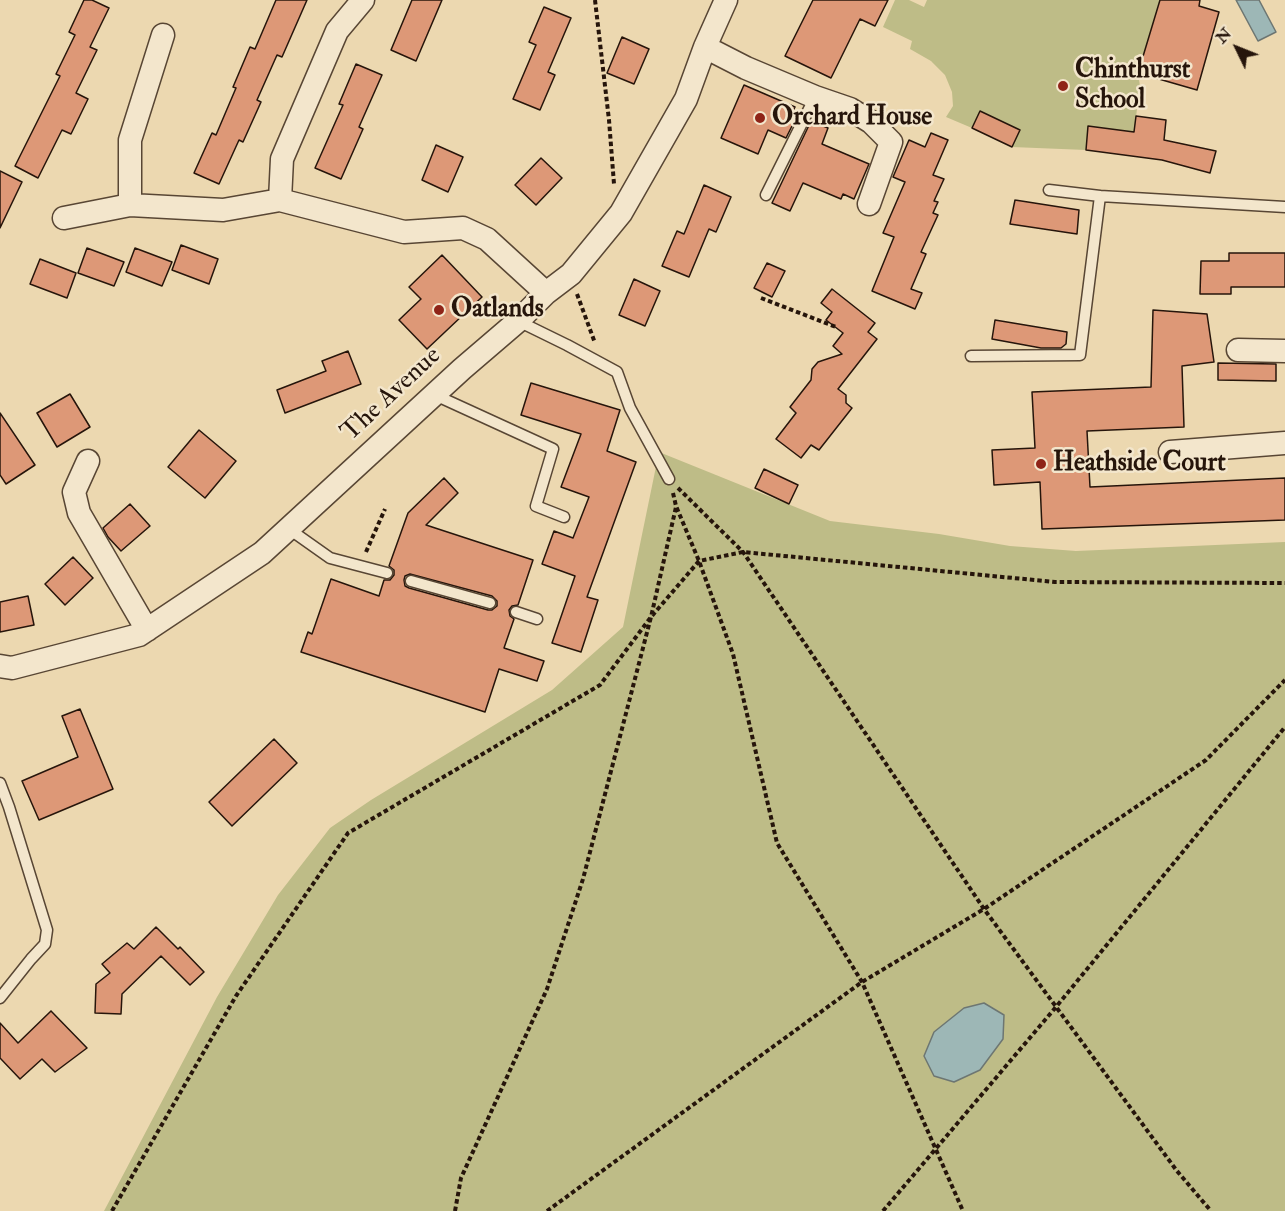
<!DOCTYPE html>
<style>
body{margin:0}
#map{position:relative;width:1285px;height:1211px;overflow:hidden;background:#ecd8b0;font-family:"IM FELL Double Pica",serif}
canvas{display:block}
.north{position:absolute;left:1207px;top:18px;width:60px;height:60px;-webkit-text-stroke:4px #f3e6cc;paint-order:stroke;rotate:313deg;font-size:16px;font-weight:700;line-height:24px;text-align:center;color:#26150b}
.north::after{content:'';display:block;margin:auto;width:21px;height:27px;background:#26150b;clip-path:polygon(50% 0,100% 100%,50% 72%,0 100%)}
</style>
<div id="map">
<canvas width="1285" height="1211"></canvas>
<div class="north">N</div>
</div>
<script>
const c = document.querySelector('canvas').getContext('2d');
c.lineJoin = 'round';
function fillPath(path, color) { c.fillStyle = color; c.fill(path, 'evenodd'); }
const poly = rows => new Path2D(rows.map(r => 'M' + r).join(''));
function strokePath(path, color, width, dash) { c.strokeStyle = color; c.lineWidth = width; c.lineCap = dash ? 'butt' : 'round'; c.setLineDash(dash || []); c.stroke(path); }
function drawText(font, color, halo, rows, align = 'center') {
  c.font = font + ' "IM FELL Double Pica",serif'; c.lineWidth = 5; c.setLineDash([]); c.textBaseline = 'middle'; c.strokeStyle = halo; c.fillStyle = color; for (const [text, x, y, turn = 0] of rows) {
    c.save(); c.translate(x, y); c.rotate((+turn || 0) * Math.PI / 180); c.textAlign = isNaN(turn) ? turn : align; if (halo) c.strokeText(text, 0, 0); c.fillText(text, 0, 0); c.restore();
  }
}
fillPath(poly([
 [895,0,909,0,924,7,927,0,1160,0,1138,73,1140,86,1134,132,1089,126,1086,150,1012,147,1020,130,980,111,972,128,946,117,953,106,952,92,945,75,931,61,910,49,912,41,883,27],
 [659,452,830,521,939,534,1010,546,1076,551,1285,542,1285,1211,104,1211,217,997,278,895,330,828,371,800,552,690,623,627]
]), '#bebc87');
const water = poly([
 [1236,0,1259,0,1276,32,1258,41,1236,0],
 [984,1003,1004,1015,1003,1039,980,1070,954,1082,934,1076,924,1056,934,1032,964,1008,984,1003]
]);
fillPath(water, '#9db7b6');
strokePath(water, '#6d7672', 1.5);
const building = poly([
 [84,0,92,0,109,8,90,47,97,50,76,93,88,99,71,134,62,130,38,178,15,166,60,76,56,74,75,35,69,32,84,0],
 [276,0,307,0,282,57,277,55,257,100,261,102,243,142,239,140,219,184,194,173,212,133,216,135,236,88,233,87,250,47,255,49,276,0],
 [412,0,442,0,416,61,391,50,412,0],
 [813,0,888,0,875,26,860,19,831,78,785,56,813,0],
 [1160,0,1200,0,1199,6,1219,12,1197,90,1138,73,1160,0],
 [544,7,571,18,548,72,555,75,540,110,513,99,536,45,529,42,544,7],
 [622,37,649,49,634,84,607,73,622,37],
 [356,64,382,75,359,127,363,129,341,179,315,168,343,105,339,104,356,64],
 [744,85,795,107,792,113,797,116,786,138,768,130,758,154,721,138,744,85],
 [980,111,1020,130,1012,147,972,128,980,111],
 [1136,116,1166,120,1164,140,1216,151,1210,173,1162,160,1086,150,1088,126,1134,132,1136,116],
 [811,121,828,128,822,144,869,164,854,199,843,194,841,199,803,183,790,211,772,203,811,121],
 [931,133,948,140,933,175,944,179,934,201,938,202,933,213,938,215,921,252,926,254,911,289,922,293,915,309,872,291,894,237,883,233,905,182,893,177,909,140,925,147,931,133],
 [436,145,463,157,448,192,422,180,436,145],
 [541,158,562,178,536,205,515,185,541,158],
 [0,171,22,182,0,228,0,171],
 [704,185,731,197,716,232,709,229,689,277,662,266,677,231,684,234,704,185],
 [1015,200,1079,210,1077,234,1010,224,1015,200],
 [181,245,218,259,209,284,172,270,181,245],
 [87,248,124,262,114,286,78,273,87,248],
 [135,248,172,262,162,286,126,272,135,248],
 [1229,253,1285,253,1285,287,1231,287,1231,294,1200,294,1201,261,1229,261,1229,253],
 [442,255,482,297,427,349,399,320,421,299,409,287,442,255],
 [40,259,76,273,67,298,30,284,40,259],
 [767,263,785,271,772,297,754,288,767,263],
 [634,279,660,291,645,326,619,315,634,279],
 [832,289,875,323,868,332,877,339,838,389,846,395,846,403,852,408,819,450,811,445,801,458,776,439,796,413,790,407,811,380,812,369,818,362,842,354,833,346,843,333,826,320,832,312,821,303,832,289],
 [1153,310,1207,314,1214,362,1182,366,1184,427,1087,431,1090,487,1285,478,1285,520,1042,529,1040,482,994,485,992,450,1035,448,1032,392,1151,387,1153,310],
 [995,320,1067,332,1066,344,1061,348,1041,348,992,339,995,320],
 [348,351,361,384,285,413,277,390,326,371,322,361,348,351],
 [1218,363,1276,364,1276,381,1218,380,1218,363],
 [531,383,620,410,607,451,636,462,587,597,598,600,581,652,552,643,575,576,542,564,554,531,573,538,589,497,561,487,581,434,521,415,531,383],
 [70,394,90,427,57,447,37,413,70,394],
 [0,413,35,465,6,484,0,475,0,413],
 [199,430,236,461,205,498,168,467,199,430],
 [764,469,798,485,789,504,755,488,764,469],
 [444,478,458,493,426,525,533,560,518,605,512,606,509,610,510,616,514,619,504,648,544,661,537,681,499,669,485,712,301,652,308,632,312,634,331,579,379,596,384,580,390,580,394,575,394,570,389,566,408,513,444,478],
 [410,574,492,596,497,601,497,606,492,610,488,610,409,588,405,586,404,580,405,576,410,574],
 [130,504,150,526,121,551,108,537,103,528,130,504],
 [73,557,93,578,65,605,45,584,73,557],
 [28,596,34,625,0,632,0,602,28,596],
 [80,709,113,789,39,820,22,781,78,757,62,716,80,709],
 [274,739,297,763,232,826,209,802,274,739],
 [156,927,178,949,180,947,204,972,190,985,161,956,122,994,121,1014,95,1013,96,984,110,973,102,964,127,943,134,949,156,927],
 [51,1011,87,1048,55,1072,42,1059,20,1079,0,1058,0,1023,18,1043,51,1011]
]);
fillPath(building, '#dd9877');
strokePath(building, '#26150b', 1.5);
const lane = poly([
 [1049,190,1100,196],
 [766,195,815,97],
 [518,321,567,345,617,372,630,408,669,479],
 [971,356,1080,355,1100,196,1285,207],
 [435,395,553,449,536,506,564,517],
 [289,529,330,558,387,573],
 [411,581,490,603],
 [516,612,537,619],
 [0,783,9,807,47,930,45,944,31,959,0,998]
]);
const street = poly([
 [705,47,746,68,815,97,850,109,871,122,891,142,869,204],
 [280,200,282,159,337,31,363,0],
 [130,205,130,140,163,35],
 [64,218,130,205,223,210,280,200,404,232,463,228,487,239,546,293],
 [1238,350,1285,351],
 [1170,452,1285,443],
 [88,461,74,492,79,513,147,630],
 [0,666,12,668,139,635,262,553,462,369,518,321,546,293,571,274,621,213,686,99,705,47,726,0]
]);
strokePath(lane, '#584634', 13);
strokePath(street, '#584634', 25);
strokePath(poly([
 [595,0,609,120,614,184],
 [577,294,595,343],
 [761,298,836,327],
 [678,488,743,552,984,909,1177,1171,1211,1211],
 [673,493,676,506,699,561,733,654,777,843,862,982,963,1211],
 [366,552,385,509],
 [112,1211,236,996,348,833,600,685,651,617,699,561,743,552,1055,582,1285,583],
 [455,1211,461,1178,547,989,583,879,651,617,676,507],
 [547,1211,862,982,984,909,1206,760,1285,680],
 [883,1211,1056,1007,1285,727]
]), '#26150b', 4, [4.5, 3]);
strokePath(lane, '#f3e6cc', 10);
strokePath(street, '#f3e6cc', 22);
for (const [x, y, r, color] of [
 [1063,86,6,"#8f2418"],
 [760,118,6,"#8f2418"],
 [439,310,6,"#8f2418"],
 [1041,464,6,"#8f2418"]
]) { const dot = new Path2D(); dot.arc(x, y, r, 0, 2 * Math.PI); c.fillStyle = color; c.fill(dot); strokePath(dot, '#f3e6cc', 2); }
drawText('bold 26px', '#26150b', '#f3e6cc', [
 ["Chinthurst",1075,71],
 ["School",1075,101],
 ["Orchard House",772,118],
 ["Oatlands",451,310],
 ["Heathside Court",1053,464]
], 'left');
drawText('26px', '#26150b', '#f3e6cc', [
 ["The Avenue",392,395,-43]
]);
</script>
